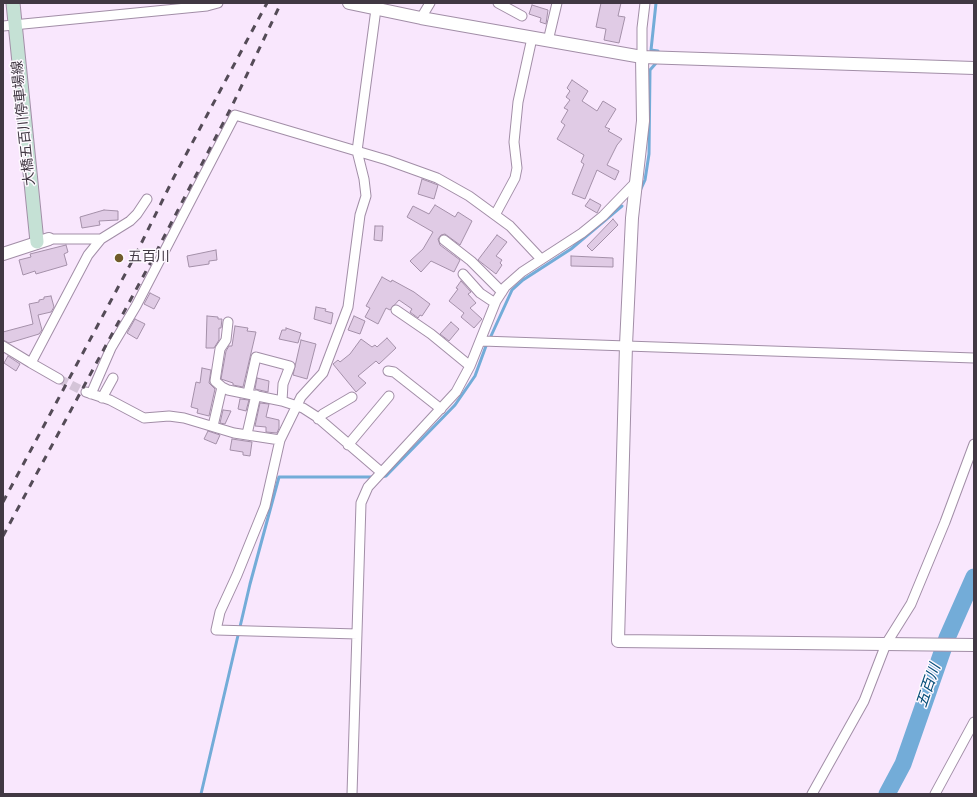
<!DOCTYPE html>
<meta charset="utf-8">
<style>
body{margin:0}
#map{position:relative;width:977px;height:797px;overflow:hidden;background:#f9e7fd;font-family:Overpass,sans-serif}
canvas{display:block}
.frame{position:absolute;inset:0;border:4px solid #413843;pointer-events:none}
</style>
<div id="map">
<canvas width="977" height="797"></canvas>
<div class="frame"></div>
</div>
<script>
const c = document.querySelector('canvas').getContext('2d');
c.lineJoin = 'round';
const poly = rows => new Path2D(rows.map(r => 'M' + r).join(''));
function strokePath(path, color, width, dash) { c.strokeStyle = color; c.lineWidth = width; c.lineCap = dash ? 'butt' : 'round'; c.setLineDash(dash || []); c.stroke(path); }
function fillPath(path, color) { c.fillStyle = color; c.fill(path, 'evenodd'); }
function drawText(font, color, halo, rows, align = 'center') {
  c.font = font + ' Overpass,"Noto Sans JP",sans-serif'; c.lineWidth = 3; c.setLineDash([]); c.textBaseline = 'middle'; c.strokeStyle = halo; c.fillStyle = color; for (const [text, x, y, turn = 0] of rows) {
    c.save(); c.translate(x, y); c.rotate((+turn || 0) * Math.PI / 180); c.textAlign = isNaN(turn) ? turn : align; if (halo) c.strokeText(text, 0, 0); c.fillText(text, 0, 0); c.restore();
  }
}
strokePath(poly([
 [656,3,651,50,658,51],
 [640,191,645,180,649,154,650,70,657,62],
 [491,336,512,290,523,280,571,249,622,206],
 [380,477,386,476,455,405,475,376,486,346],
 [201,794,250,584,279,477,375,477]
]), '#73acd8', 3);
strokePath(poly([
 [887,794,903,764,947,638,974,577]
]), '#73acd8', 17);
const building = poly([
 [601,3,621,3,618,16,625,17,619,43,604,40,606,29,596,27,601,3],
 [532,5,548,10,546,24,540,22,541,18,529,14,532,5],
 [572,80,588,91,582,101,597,111,603,101,616,109,605,127,610,129,608,131,622,139,617,145,607,165,619,171,615,180,597,170,585,199,572,194,584,164,581,162,584,155,557,139,565,125,561,122,568,110,564,108,570,100,566,97,570,91,567,88,572,80],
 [422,179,438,185,434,199,418,194,422,179],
 [590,199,601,205,597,213,585,206,590,199],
 [435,205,455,217,458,212,472,221,460,245,445,234,441,235,438,239,440,245,460,260,454,272,431,261,421,272,410,261,423,249,433,232,407,217,413,206,429,214,435,205],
 [104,210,118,211,118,220,99,221,100,225,82,228,80,217,104,210],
 [613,219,618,225,592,251,587,246,613,219],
 [375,226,383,226,382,241,374,240,375,226],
 [497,235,507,242,496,256,502,260,500,263,502,265,496,274,478,260,497,235],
 [66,245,68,252,64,254,67,265,36,274,35,271,23,275,19,260,31,257,30,254,66,245],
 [216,250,217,260,209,261,209,264,189,267,187,256,216,250],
 [571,256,613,258,613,267,571,266,571,256],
 [382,277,391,282,392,280,414,292,430,304,422,316,420,315,418,318,410,312,412,309,399,300,390,310,386,308,378,324,365,317,370,308,366,306,382,277],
 [461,281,471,292,468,294,476,303,470,308,482,319,474,328,461,317,464,313,449,301,458,289,456,288,461,281],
 [150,293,160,298,154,309,144,304,150,293],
 [51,296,54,307,51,312,38,315,42,330,39,334,9,343,3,340,3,332,33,324,29,304,39,302,39,300,44,299,44,297,51,296],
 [316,307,326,309,325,311,333,313,331,324,314,319,316,307],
 [207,316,218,317,218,319,222,319,221,328,219,328,219,340,214,348,206,348,207,316],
 [354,316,365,321,360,334,348,330,354,316],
 [135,319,145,324,137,339,127,333,135,319],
 [451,322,459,329,449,341,440,334,451,322],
 [235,326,248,328,247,331,256,332,243,387,233,385,233,383,221,379,226,351,229,346,232,346,235,326],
 [286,328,301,333,298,343,279,339,282,330,286,330,286,328],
 [387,338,396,348,379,364,376,361,358,376,366,383,356,392,333,364,338,360,340,362,350,354,361,339,372,347,375,345,377,347,387,338],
 [301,340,316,344,307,379,293,375,301,340],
 [8,356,20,364,16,371,4,363,8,356],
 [202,368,211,370,209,383,215,389,209,416,197,413,198,409,191,407,196,382,200,383,202,368],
 [257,378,269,381,268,392,255,389,257,378],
 [240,399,249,400,246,411,238,409,240,399],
 [260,403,269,404,266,417,279,420,279,428,277,433,266,432,266,427,255,426,260,403],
 [223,410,231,411,225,424,220,423,223,410],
 [208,431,220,435,216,444,204,439,208,431],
 [232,439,252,442,250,456,243,455,243,452,230,450,232,439]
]);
fillPath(building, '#e0cbe5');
strokePath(building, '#a490a9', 1);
strokePath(poly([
 [59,379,85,392]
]), '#d4c4d8', 9, [9, 4.5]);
const minor = poly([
 [498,3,522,16],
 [421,18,430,3],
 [3,26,207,6,218,3],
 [548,41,557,3],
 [642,57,642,28,645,3],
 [495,215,515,178,517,168,514,142,518,102,532,38],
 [49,239,101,239,130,221,137,214,147,199],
 [444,240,471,261,502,292],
 [463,274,480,293,495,303],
 [396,310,431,334,470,366],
 [228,322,226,340,220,349,215,381,222,387,228,390,282,401,303,408,317,417,381,472],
 [482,341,974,358],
 [3,346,31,363,88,255,101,239],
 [31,363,59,379],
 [388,371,394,372,441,409],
 [86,392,110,400,144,418,169,416,184,418,234,433,280,440,301,397,323,373,348,307,360,215,366,196,364,179,357,151,376,9],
 [248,393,256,357,290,366,283,384,282,401],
 [91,394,111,348,136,306,235,115,387,160,437,178,469,196,510,226,541,259],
 [102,398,113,378],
 [318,419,323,414,352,397],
 [213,426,222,387],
 [247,434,256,395],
 [280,440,265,506,237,575,220,612,216,630,357,634],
 [348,445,389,396],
 [352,794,361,503,368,487,456,392,470,366,496,301,505,287,522,272,582,233,603,216,635,183],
 [812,794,864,701,886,644,911,604,945,522,974,444],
 [935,794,974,722]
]);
const tertiary = poly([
 [349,3,421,18,642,57,974,68],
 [642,57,643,121,632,218,626,345,618,641,974,645],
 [3,254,49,239]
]);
const secondary = poly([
 [13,3,37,242]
]);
strokePath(minor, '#a28ea7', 11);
strokePath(tertiary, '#a28ea7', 14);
strokePath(secondary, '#a28ea7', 15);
strokePath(minor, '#fff', 9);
strokePath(tertiary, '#fff', 12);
strokePath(secondary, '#c5e1d5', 13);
strokePath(poly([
 [3,502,137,252,174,177,267,3],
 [3,536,152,260,232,106,281,3]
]), '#544b57', 3, [7, 7]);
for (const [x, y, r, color] of [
 [119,258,5,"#705b2a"]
]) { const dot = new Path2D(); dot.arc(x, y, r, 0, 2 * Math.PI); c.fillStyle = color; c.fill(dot); strokePath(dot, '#fef9ff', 1.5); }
drawText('14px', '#413843', '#fef9ff', [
 ["大橋五百川停車場線",25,123,-96]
]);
drawText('14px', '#413843', '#fef9ff', [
 ["五百川",128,258]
], 'left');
drawText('italic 15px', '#054d77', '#fef9ff', [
 ["五百川",930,686,-71]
]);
</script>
